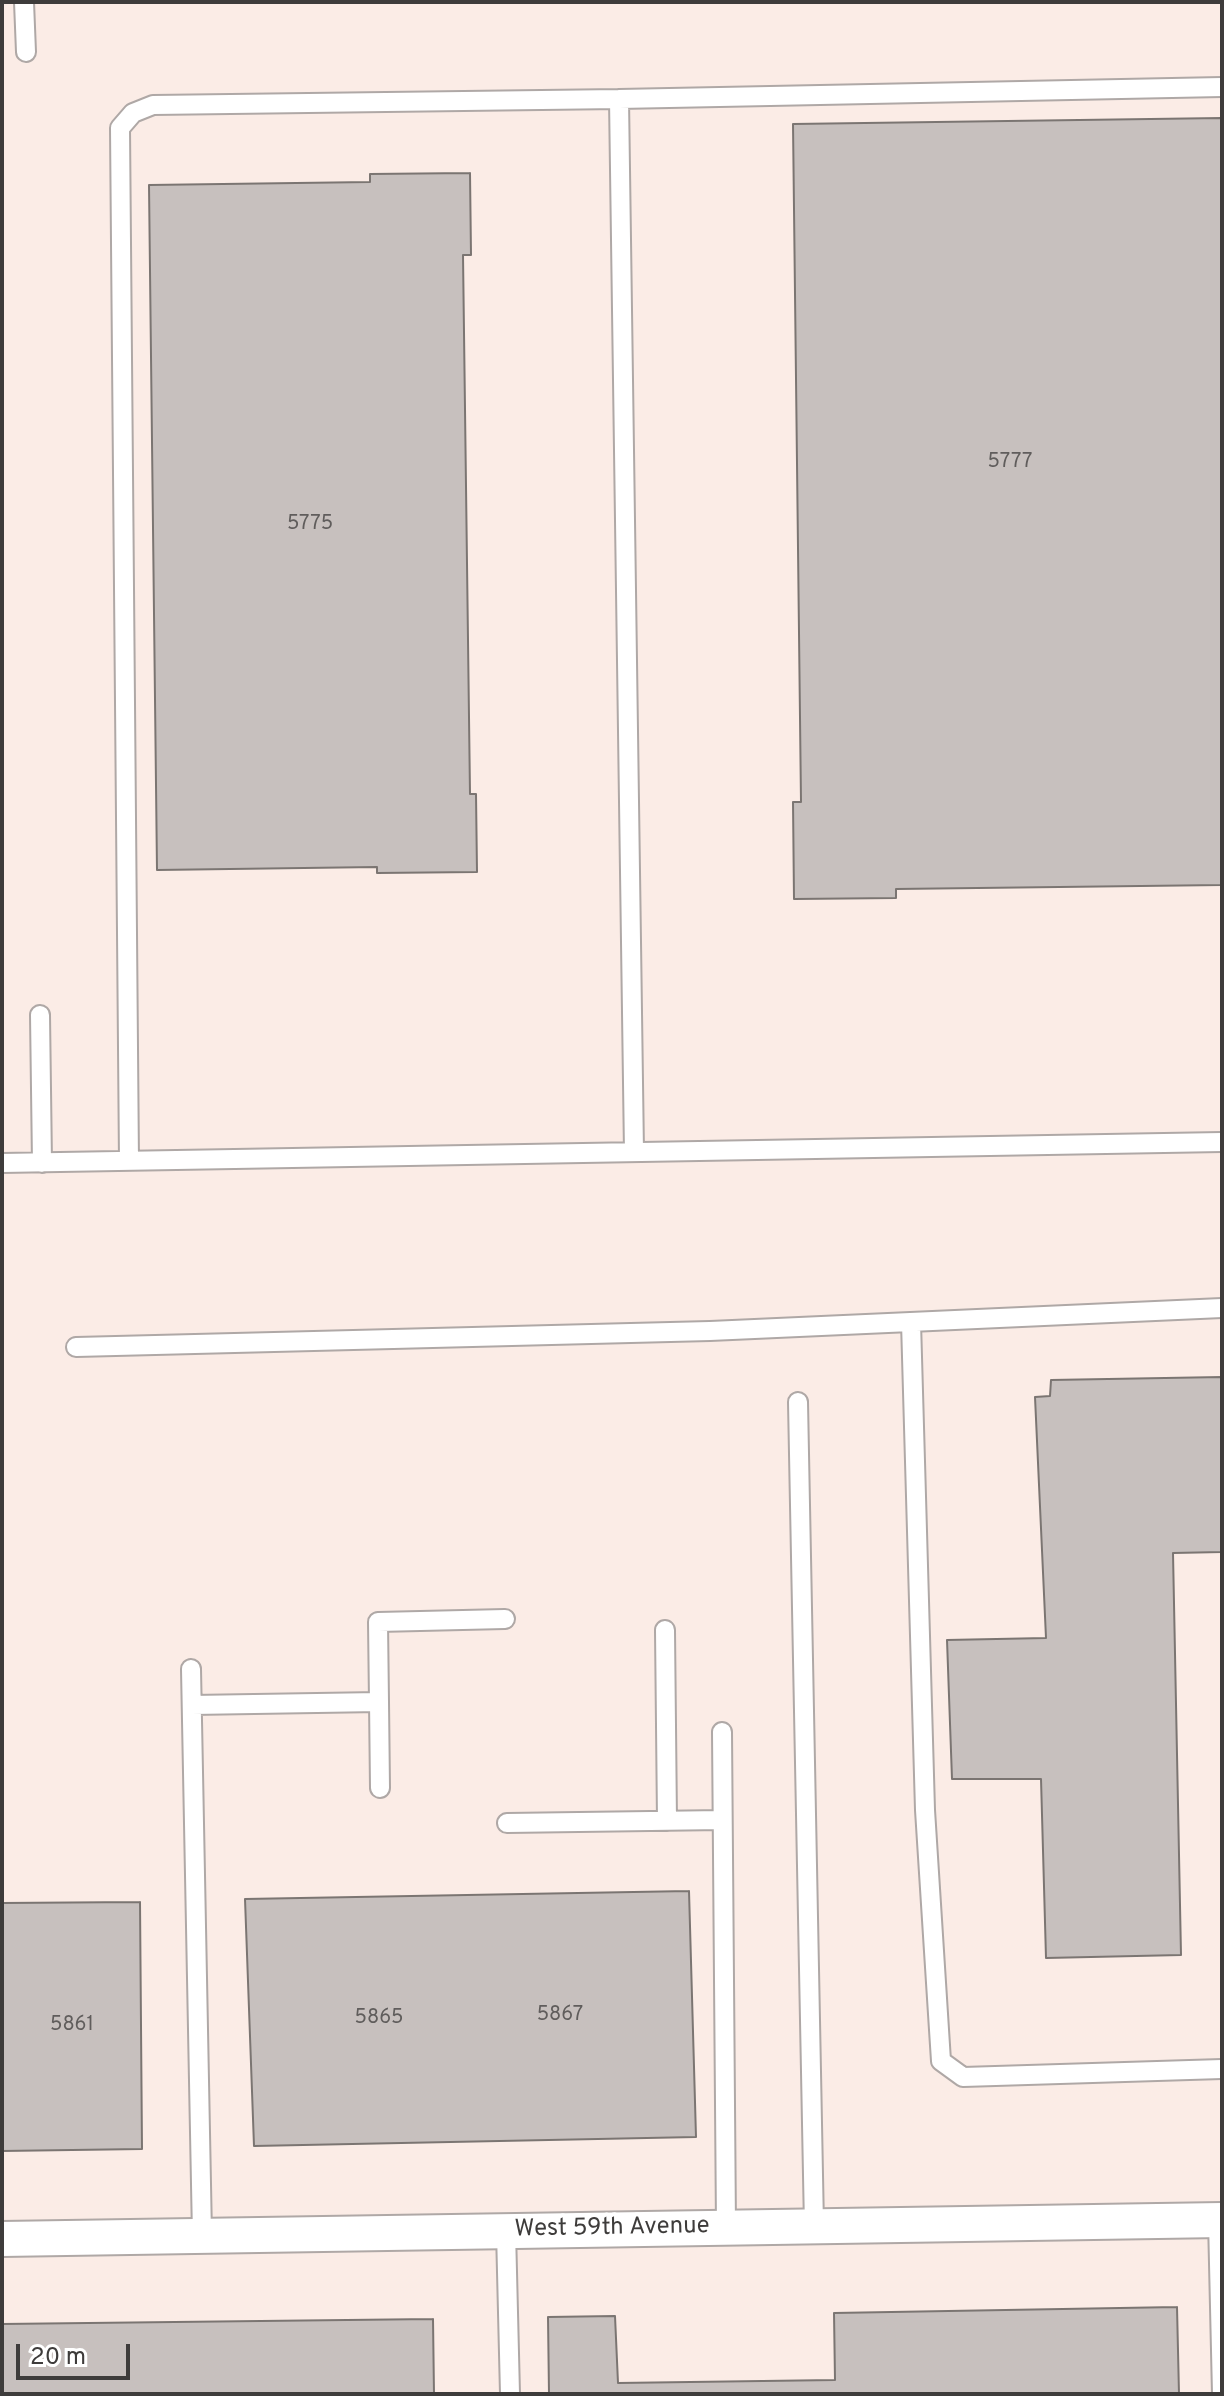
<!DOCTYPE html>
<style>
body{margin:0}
#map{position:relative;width:1224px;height:2396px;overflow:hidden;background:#fffaf8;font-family:Overpass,sans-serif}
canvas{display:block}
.frame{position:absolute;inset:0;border:4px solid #3e3c3b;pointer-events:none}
.scale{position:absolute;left:16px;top:2344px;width:114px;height:36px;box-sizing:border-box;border:4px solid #3e3c3b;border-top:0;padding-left:10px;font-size:24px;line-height:28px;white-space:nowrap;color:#3e3c3b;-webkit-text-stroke:6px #fff;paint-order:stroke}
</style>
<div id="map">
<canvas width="1224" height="2396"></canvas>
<div class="frame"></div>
<div class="scale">20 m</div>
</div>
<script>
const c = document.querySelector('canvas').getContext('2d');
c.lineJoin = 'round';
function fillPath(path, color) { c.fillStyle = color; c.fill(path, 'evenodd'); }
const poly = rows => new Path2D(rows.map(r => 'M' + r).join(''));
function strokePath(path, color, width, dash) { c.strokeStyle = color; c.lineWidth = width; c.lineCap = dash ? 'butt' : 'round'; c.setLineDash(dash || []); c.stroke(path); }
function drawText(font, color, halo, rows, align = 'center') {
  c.font = font + ' Overpass,sans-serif'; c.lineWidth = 8; c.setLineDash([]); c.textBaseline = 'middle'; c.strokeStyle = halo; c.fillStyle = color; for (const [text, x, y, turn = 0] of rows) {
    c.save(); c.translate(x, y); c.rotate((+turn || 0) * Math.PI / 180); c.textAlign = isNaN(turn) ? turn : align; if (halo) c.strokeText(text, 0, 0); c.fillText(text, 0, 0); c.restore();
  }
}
fillPath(poly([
 [2,2,1222,2,1222,2394,2,2394]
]), '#fbece6');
const building = poly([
 [1222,118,1222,885,896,889,896,898,794,899,793,802,801,802,793,124,1222,118],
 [470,173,471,255,463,255,470,794,476,794,477,872,377,873,377,867,157,870,149,185,370,182,370,174,470,173],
 [1222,1377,1222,1552,1173,1553,1181,1955,1046,1958,1041,1779,952,1779,947,1640,1046,1638,1035,1397,1050,1396,1051,1380,1222,1377],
 [689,1891,696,2137,254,2146,245,1899,689,1891],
 [140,1902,142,2149,2,2151,2,1903,140,1902],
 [1177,2307,1179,2394,549,2394,548,2317,615,2316,618,2383,835,2380,834,2313,1177,2307],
 [433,2319,434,2394,2,2394,2,2324,433,2319]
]);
fillPath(building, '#c7c0be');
strokePath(building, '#7b7572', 2);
const lane = poly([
 [24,2,26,52],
 [40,1015,42,1163],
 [634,1152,619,99,1222,87],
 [129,1161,120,128,133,113,153,105,619,99],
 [2,1163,1222,1142],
 [911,1322,925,1810,941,2061,963,2077,1222,2069],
 [76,1347,710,1331,1222,1308],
 [798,1402,814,2226],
 [665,1630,667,1821],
 [191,1669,202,2235],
 [379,1702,378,1622,505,1619],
 [192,1705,379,1702,380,1788],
 [722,1732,726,2227],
 [507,1823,722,1820],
 [1218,2220,1222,2394],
 [506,2231,510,2394]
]);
const street = poly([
 [2,2239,1222,2220]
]);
strokePath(lane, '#afa8a6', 22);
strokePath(street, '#afa8a6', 38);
strokePath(lane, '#fff', 18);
strokePath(street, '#fff', 34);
drawText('20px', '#605d5c', null, [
 ["5777",1010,463],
 ["5775",310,525],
 ["5867",560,2016],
 ["5865",379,2019],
 ["5861",72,2026]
]);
drawText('24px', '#3e3c3b', '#fff', [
 ["West 59th Avenue",612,2229,-1]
]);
</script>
